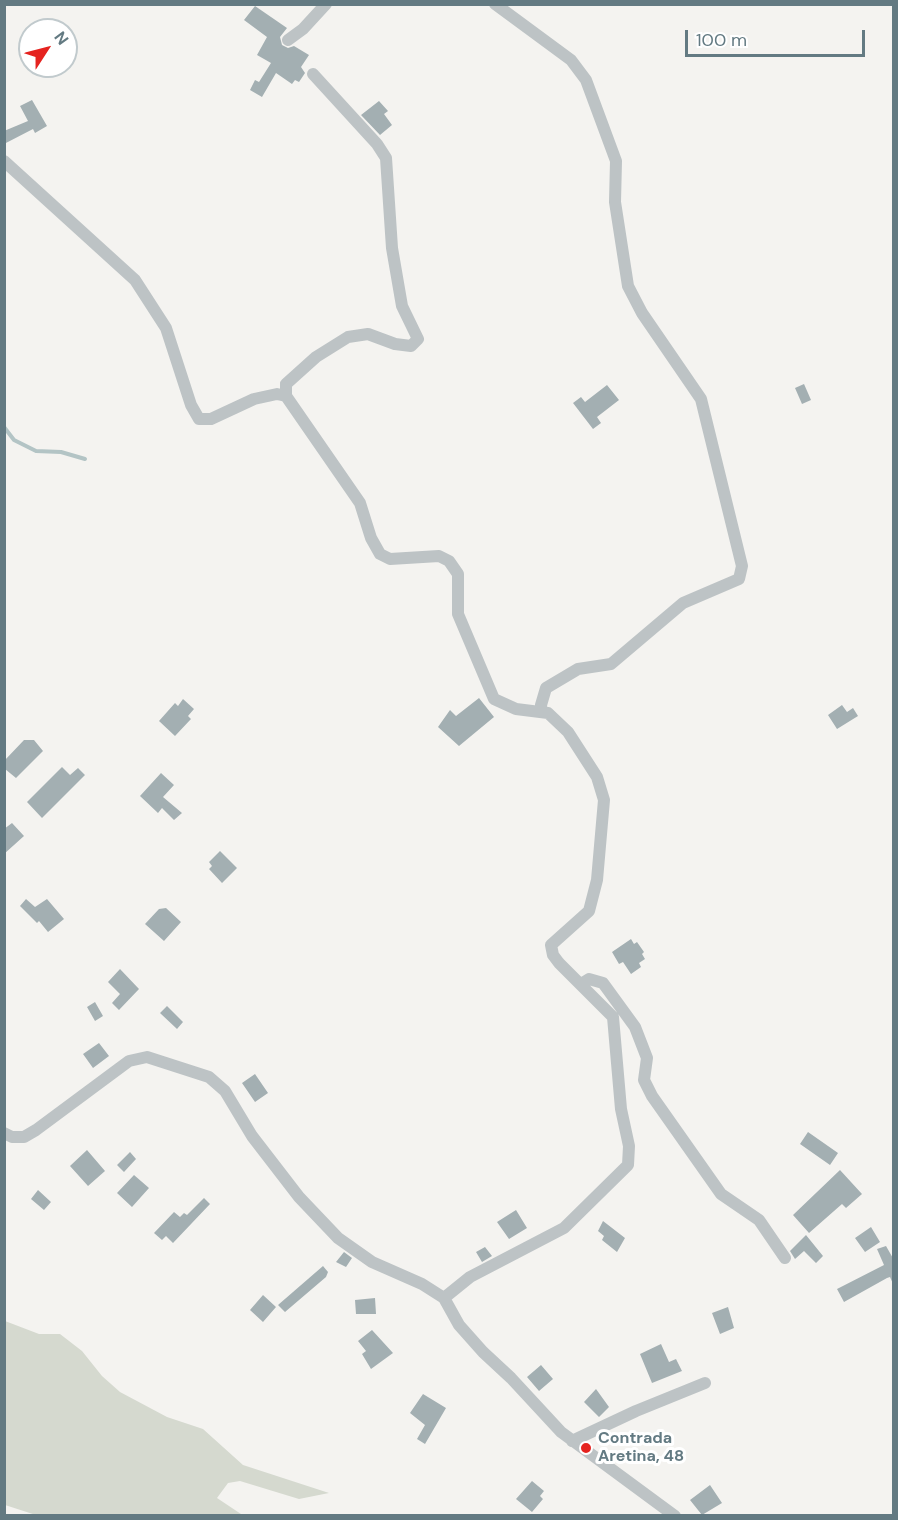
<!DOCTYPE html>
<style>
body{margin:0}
#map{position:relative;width:898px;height:1520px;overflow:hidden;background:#f4f3f0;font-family:"DM Sans",sans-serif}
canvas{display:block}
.frame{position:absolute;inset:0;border:6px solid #637a82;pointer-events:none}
.north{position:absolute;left:18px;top:18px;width:60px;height:60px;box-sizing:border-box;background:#fff;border:2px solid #c1cacd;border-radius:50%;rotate:54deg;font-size:16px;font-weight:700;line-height:24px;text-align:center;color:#637a82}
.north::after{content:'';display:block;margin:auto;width:21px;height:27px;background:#e5231f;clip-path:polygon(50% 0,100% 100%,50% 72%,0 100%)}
.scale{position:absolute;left:685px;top:30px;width:180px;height:27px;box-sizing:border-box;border:3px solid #637a82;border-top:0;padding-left:8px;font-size:18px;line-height:21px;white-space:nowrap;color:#637a82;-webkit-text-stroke:4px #fff;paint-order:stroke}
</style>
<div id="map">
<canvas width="898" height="1520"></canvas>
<div class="frame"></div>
<div class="north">N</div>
<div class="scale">100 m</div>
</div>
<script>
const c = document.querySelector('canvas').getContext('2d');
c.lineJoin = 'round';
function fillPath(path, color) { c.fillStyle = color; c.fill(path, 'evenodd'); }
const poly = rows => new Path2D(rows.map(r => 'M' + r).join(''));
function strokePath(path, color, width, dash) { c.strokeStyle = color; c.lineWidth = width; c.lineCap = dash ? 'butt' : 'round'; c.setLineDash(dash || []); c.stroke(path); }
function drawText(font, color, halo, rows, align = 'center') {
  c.font = font + ' "DM Sans",sans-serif'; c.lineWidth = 6; c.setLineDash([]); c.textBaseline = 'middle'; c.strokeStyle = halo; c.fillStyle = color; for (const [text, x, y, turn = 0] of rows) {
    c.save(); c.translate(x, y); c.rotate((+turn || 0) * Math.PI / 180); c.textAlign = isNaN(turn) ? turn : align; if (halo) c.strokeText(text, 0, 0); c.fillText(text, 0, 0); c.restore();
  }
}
fillPath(poly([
 [5,1321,39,1334,60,1334,82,1351,102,1376,120,1392,167,1417,203,1429,243,1465,329,1493,299,1499,240,1481,228,1483,217,1498,244,1516,39,1516,5,1505]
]), '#d5d9cf');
strokePath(poly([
 [4,427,14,440,36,451,61,452,85,459]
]), '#b3c4c5', 4);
fillPath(poly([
 [255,6,287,28,280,37,282,45,288,48,294,46,309,55,301,67,305,73,299,82,295,80,292,84,276,73,262,97,250,90,255,80,259,82,271,63,257,55,267,37,244,20],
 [32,100,47,126,35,133,33,129,4,144,4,131,28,121,20,106],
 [379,101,388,111,384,114,392,125,380,135,361,115],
 [804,384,811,400,802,404,795,388],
 [607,385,619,400,597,417,601,423,593,429,573,403,581,397,585,402],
 [479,698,494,717,459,746,438,727,450,710,456,716],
 [183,699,194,709,188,716,191,719,175,736,159,721,175,703,178,706],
 [842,705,847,712,853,708,858,716,837,729,828,715],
 [24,740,34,740,43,751,16,778,5,769,5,760],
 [62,767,70,775,78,768,85,775,42,818,27,802],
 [161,773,174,785,163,797,182,813,174,820,162,808,158,813,140,796],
 [12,823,24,836,4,854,4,829],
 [220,851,237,868,222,883,209,869,212,866,209,862],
 [26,899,35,907,47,899,64,919,48,932,39,921,37,923,20,906],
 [166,908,181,922,164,941,145,924,159,909],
 [631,939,634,944,637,942,644,952,642,954,645,959,639,963,641,967,631,974,623,962,619,964,612,952],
 [120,969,139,989,119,1010,112,1003,120,994,108,982],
 [95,1002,103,1016,95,1021,87,1007],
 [167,1006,183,1022,177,1029,160,1013],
 [99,1043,109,1056,93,1068,83,1054],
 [255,1074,268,1093,255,1102,242,1083],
 [808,1132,838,1153,830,1165,800,1144],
 [87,1150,105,1171,88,1186,70,1166],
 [130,1152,136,1159,124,1172,117,1165],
 [840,1170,862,1194,846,1208,842,1204,809,1233,793,1215],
 [134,1175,149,1188,132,1207,117,1193],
 [38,1190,51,1202,44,1210,31,1199],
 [204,1198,210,1204,173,1243,166,1236,162,1240,154,1233,174,1212,180,1217,184,1213,187,1215],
 [516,1210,527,1228,509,1239,497,1222],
 [603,1221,625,1238,617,1252,602,1240,604,1236,598,1231],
 [871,1227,880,1242,865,1252,855,1238],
 [806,1235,823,1256,816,1263,804,1251,795,1259,790,1251],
 [886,1246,894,1260,894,1286,890,1277,887,1278,844,1302,837,1289,884,1265,877,1249],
 [485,1247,492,1256,482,1262,476,1252],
 [344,1252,352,1258,346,1267,336,1262],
 [323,1266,328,1272,326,1277,285,1312,278,1305],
 [263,1295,276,1307,263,1322,250,1310],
 [375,1298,376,1314,356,1314,355,1300],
 [728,1307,734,1328,720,1334,712,1313],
 [372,1330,393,1353,371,1369,362,1354,366,1351,358,1341],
 [661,1344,669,1362,676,1359,682,1371,652,1383,640,1354],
 [541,1365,553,1379,539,1391,527,1377],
 [596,1389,609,1407,599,1417,584,1402],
 [423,1394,446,1408,425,1444,417,1439,425,1425,410,1413],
 [532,1481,544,1491,540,1496,543,1499,532,1512,516,1499],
 [710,1485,722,1503,702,1515,690,1500]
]), '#a3afb2');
strokePath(poly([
 [495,4,571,60,586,80,616,161,615,202,628,286,642,313,701,399,742,566,739,579,683,603,611,664,578,669,546,688,541,705,542,712],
 [288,40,303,29,326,4],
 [313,74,377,144,386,158,392,248,402,306,418,339,411,346,395,344,368,334,348,337,316,357,286,384,286,396,360,503,371,538,380,554,390,559,439,556,449,561,458,574,458,614,494,699,516,709,548,713,568,732,597,777,604,800,597,880,589,911,551,945,553,955,559,963,613,1017,621,1109,629,1146,628,1165,564,1228,470,1277,444,1298],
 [4,161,135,280,166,328,191,405,199,419,211,419,254,399,277,394,286,396],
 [581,984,589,979,603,983,635,1027,647,1058,644,1080,652,1096,721,1194,759,1220,785,1258],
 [4,1133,12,1137,24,1137,36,1130,129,1061,147,1057,209,1077,225,1091,252,1136,299,1197,338,1238,372,1262,422,1284,444,1298,459,1325,483,1352,511,1378,561,1432,675,1516],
 [572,1441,636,1411,705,1383]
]), '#bdc3c5', 12);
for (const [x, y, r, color] of [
 [586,1448,6,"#e5231f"]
]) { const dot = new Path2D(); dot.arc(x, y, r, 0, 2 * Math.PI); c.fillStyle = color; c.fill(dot); strokePath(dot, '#fff', 2); }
drawText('bold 16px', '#637a82', '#fff', [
 ["Contrada",598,1439],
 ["Aretina, 48",598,1457]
], 'left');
</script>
